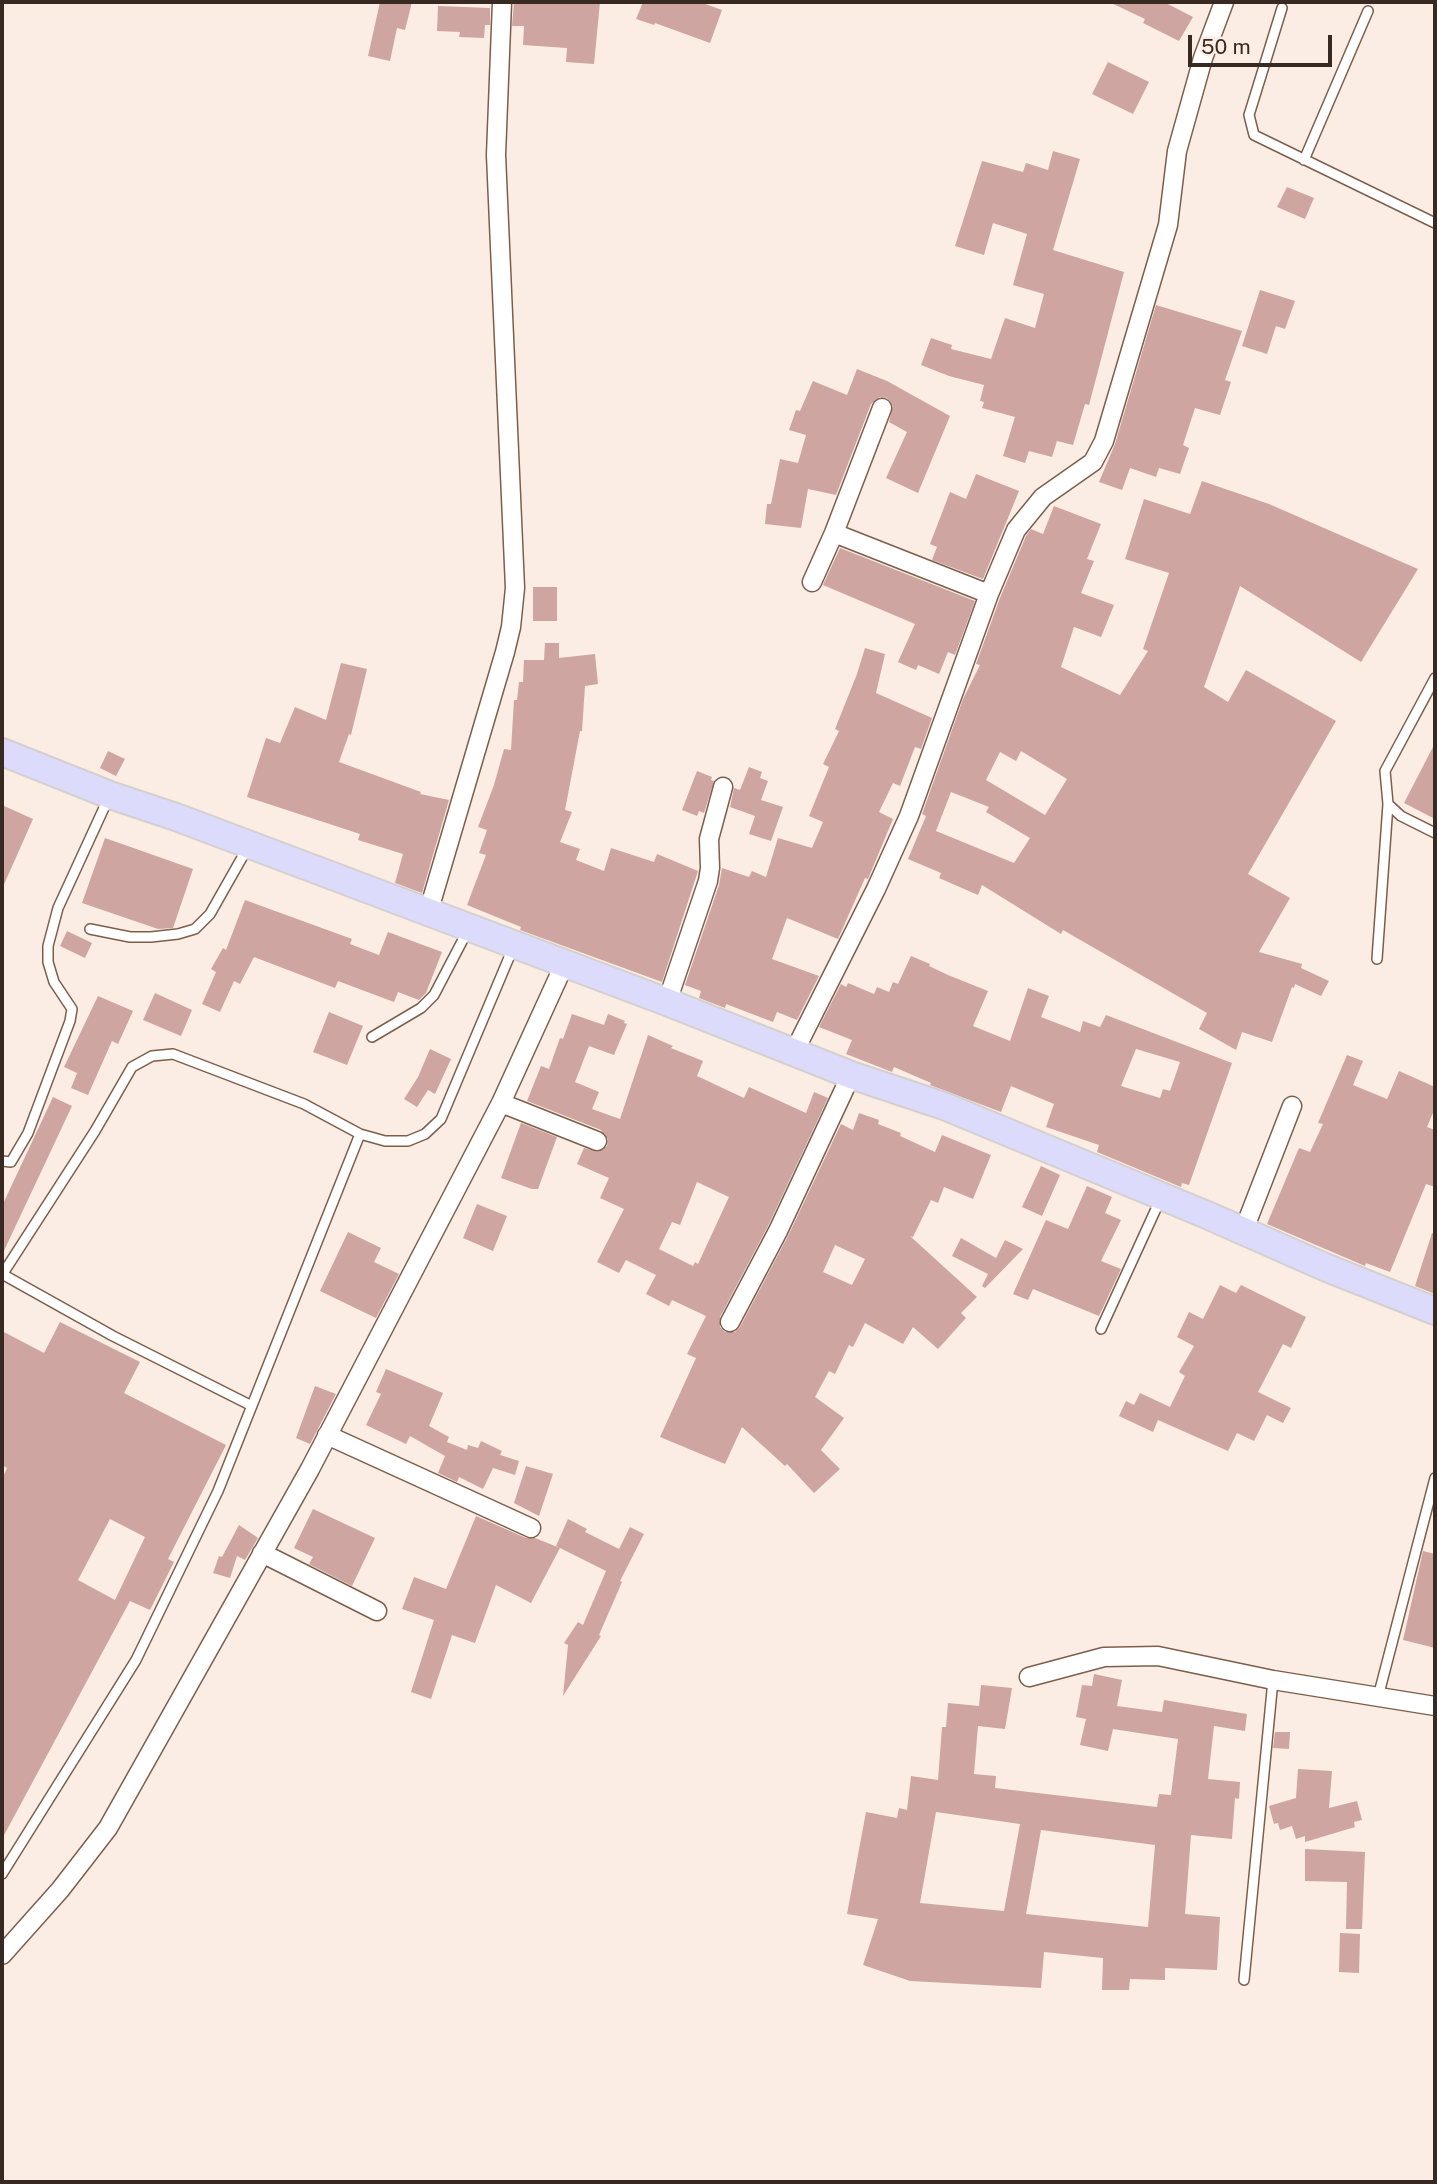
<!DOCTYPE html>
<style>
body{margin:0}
#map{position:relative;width:1437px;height:2184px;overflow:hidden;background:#fcede4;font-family:"Public Sans",sans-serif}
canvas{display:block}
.frame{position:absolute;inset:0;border:4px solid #382a22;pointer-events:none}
.scale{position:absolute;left:1188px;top:35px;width:144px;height:32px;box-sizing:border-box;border:4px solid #382a22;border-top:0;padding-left:9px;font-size:21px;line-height:24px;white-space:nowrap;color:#382a22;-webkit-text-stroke:5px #fcede4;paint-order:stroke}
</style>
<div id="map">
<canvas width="1437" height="2184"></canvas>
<div class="frame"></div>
<div class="scale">50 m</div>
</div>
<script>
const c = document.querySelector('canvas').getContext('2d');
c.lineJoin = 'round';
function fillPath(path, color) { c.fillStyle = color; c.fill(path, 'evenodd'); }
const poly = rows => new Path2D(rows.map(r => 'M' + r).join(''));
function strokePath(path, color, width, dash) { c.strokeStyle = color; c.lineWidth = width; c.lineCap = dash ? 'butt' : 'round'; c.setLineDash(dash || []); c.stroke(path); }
fillPath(poly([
 [380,2,412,2,405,30,397,28,390,61,368,56],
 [514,2,600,2,594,64,566,62,567,48,523,45,524,26,512,26],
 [643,2,700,2,722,10,710,43,655,23,654,25,636,19],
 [1109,2,1164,2,1193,17,1179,41,1143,23,1145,19],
 [438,6,490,8,490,25,485,25,484,38,459,37,460,32,437,31],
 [1108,62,1149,82,1133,114,1092,94],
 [1053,151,1080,159,1053,250,1124,272,1089,405,1085,404,1073,445,1057,441,1052,457,1029,451,1025,463,1003,456,1015,417,982,408,984,402,980,401,984,385,949,376,921,365,931,338,952,345,951,349,991,359,1005,318,1035,328,1044,294,1013,285,1027,234,993,223,984,255,955,246,982,161,1023,172,1026,163,1048,170],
 [1287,187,1314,198,1305,219,1277,207],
 [1260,290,1295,301,1285,329,1276,326,1267,354,1242,346],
 [1156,305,1242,331,1225,380,1231,382,1220,415,1195,408,1183,445,1189,448,1180,474,1159,468,1156,477,1130,468,1122,490,1099,482,1115,444],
 [857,369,887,381,950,416,918,493,886,478,907,432,889,422,893,406,887,398,880,397,871,404,836,495,808,489,801,528,765,524,767,504,771,504,780,459,798,463,806,435,789,430,796,410,800,411,813,381,847,395],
 [976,474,1019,491,983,579,932,560,937,547,930,544,950,492,966,499],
 [1202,481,1269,504,1418,569,1361,662,1240,586,1204,687,1228,702,1246,670,1336,721,1248,874,1290,898,1259,952,1302,964,1301,968,1329,981,1321,996,1295,984,1294,988,1292,987,1272,1042,1242,1032,1236,1050,1199,1029,1207,1013,1063,930,1061,934,982,885,978,895,939,878,941,873,908,859,926,816,922,814,963,699,980,665,976,664,1000,598,1026,536,1031,529,1043,534,1054,506,1101,524,1087,559,1094,561,1081,593,1114,605,1101,637,1074,627,1061,667,1120,695,1148,651,1143,649,1169,573,1125,559,1144,499,1190,514],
 [1021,751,1067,779,1045,815,986,780,1000,752,1016,761],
 [951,792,989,807,986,812,1030,838,1014,863,936,831],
 [840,548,975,601,955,655,948,652,939,674,918,665,916,670,898,662,915,624,823,585],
 [533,587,557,587,557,621,533,621],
 [545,643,559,643,559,658,595,654,598,684,585,686,582,731,580,731,565,810,572,812,560,842,580,849,576,860,604,871,611,848,654,862,657,854,698,871,662,982,520,930,521,927,467,905,486,855,479,853,487,830,478,827,494,785,504,749,511,750,514,700,517,700,519,682,523,682,524,660,544,660],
 [865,648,885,654,876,693,932,718,921,749,915,747,900,786,893,783,879,812,893,819,868,879,865,878,838,939,787,918,772,959,819,976,797,1020,777,1012,773,1022,726,1004,725,1008,699,998,701,991,685,985,719,885,722,868,749,877,752,871,766,877,778,838,812,848,823,822,809,816,829,767,823,764,839,731,835,729,857,674],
 [341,663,367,669,351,735,349,734,339,762,421,792,420,794,449,800,422,893,395,883,403,854,358,840,360,834,247,797,266,738,280,743,295,707,326,720],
 [1435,743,1435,819,1404,803],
 [108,751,125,759,116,776,100,768],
 [749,767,762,772,760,778,768,781,761,800,783,807,771,841,749,834,755,816,730,807,734,788,740,790],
 [697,771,712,777,711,780,714,781,704,813,699,811,697,816,682,810],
 [2,805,33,819,2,889],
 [105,838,193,869,173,928,158,929,82,903],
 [245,900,352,939,350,944,379,955,388,932,442,952,426,993,419,1000,398,992,394,1002,338,981,335,988,254,957,240,984,234,981,220,1012,202,1004,216,972,211,969,223,948,226,950],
 [67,931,92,943,85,958,60,946],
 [911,956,930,964,929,966,948,975,988,991,973,1026,1010,1041,1028,988,1049,996,1041,1017,1080,1032,1083,1021,1100,1027,1106,1015,1232,1063,1189,1185,1182,1183,1181,1187,1097,1152,1099,1145,1046,1127,1054,1104,1011,1086,1001,1112,930,1085,931,1083,894,1067,892,1072,846,1054,852,1040,819,1027,841,984,846,987,848,983,874,994,877,987,889,992,893,982,898,984],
 [1136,1049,1180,1062,1170,1091,1163,1089,1160,1098,1121,1086],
 [155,993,192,1010,181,1036,143,1020],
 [98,996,133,1011,118,1044,112,1041,88,1095,71,1088,77,1073,64,1067],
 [329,1012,363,1026,347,1065,313,1052],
 [572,1014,604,1025,608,1014,625,1021,624,1023,627,1024,614,1055,589,1046,575,1082,599,1092,592,1109,620,1119,648,1035,673,1046,671,1048,703,1061,697,1076,744,1098,749,1087,806,1113,814,1092,828,1098,768,1226,720,1317,720,1327,725,1332,735,1332,740,1327,788,1236,841,1124,853,1130,859,1113,879,1120,878,1124,901,1133,900,1136,935,1152,942,1135,991,1155,973,1199,944,1187,938,1203,931,1200,913,1237,910,1236,977,1297,961,1313,966,1318,938,1349,913,1327,903,1344,865,1323,853,1347,849,1345,835,1374,829,1371,815,1397,844,1418,821,1450,840,1469,814,1493,787,1464,785,1466,742,1427,725,1464,660,1437,696,1358,687,1354,706,1316,672,1300,669,1306,646,1294,656,1275,626,1260,619,1273,597,1262,624,1209,600,1198,609,1178,577,1164,584,1148,599,1152,607,1146,608,1139,601,1130,527,1101,541,1066,549,1069,560,1038,563,1039],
 [697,1182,729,1197,698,1264,695,1262,693,1266,659,1249,672,1222,680,1225],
 [835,1245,865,1259,852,1285,823,1272],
 [430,1049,451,1059,435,1094,428,1090,417,1107,404,1099,418,1077],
 [1347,1055,1363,1061,1353,1085,1387,1099,1399,1071,1435,1087,1435,1108,1427,1127,1435,1130,1435,1187,1426,1184,1390,1272,1366,1263,1365,1266,1267,1224,1299,1148,1310,1152,1323,1124,1318,1123],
 [53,1097,72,1106,2,1255,2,1206],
 [521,1123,557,1137,538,1189,532,1189,501,1178],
 [1041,1166,1060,1175,1042,1216,1022,1207],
 [1087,1186,1112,1197,1105,1213,1121,1220,1101,1261,1121,1269,1099,1316,1033,1289,1028,1300,1013,1294,1046,1220,1068,1229],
 [477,1204,507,1216,493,1251,463,1238],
 [348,1232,381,1248,374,1262,399,1274,376,1318,320,1291],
 [1432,1233,1435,1233,1435,1294,1415,1286],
 [961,1238,996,1258,1005,1240,1023,1249,985,1288,982,1286,988,1274,952,1256],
 [1220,1285,1236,1293,1241,1285,1306,1317,1291,1348,1283,1344,1258,1392,1291,1408,1283,1423,1267,1415,1254,1441,1237,1433,1228,1451,1158,1420,1153,1432,1119,1416,1126,1401,1134,1405,1140,1393,1170,1407,1185,1376,1179,1372,1194,1346,1177,1337,1189,1312,1203,1319],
 [60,1322,140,1362,124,1393,226,1445,168,1559,174,1562,150,1610,130,1601,2,1839,2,1479,7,1468,2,1465,2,1331,44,1353],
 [110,1519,145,1537,115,1600,78,1580],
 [386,1369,443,1393,429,1426,449,1437,447,1442,467,1450,468,1445,478,1448,481,1441,502,1451,500,1455,519,1461,515,1475,493,1468,483,1489,459,1477,457,1482,438,1473,445,1456,410,1436,406,1444,366,1425,381,1394,376,1392],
 [315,1386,336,1394,310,1444,296,1438],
 [526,1466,553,1474,539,1516,514,1503],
 [313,1509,375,1538,352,1586,309,1564,313,1557,294,1548],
 [476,1516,526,1538,535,1538,560,1548,531,1603,496,1585,475,1643,452,1635,431,1699,411,1692,434,1620,402,1609,414,1577,446,1589],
 [568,1519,587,1529,585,1532,619,1549,630,1527,644,1534,620,1581,622,1582,599,1635,601,1636,563,1696,568,1645,564,1643,578,1622,583,1625,606,1571,556,1546],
 [239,1525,258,1538,245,1560,237,1556,230,1578,213,1573,219,1556,222,1557],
 [1423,1551,1435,1554,1435,1648,1403,1640],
 [1094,1674,1122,1680,1117,1706,1162,1712,1164,1700,1247,1714,1245,1731,1214,1726,1208,1779,1240,1782,1239,1799,1235,1798,1232,1839,1191,1835,1185,1914,1220,1917,1217,1970,1165,1968,1165,1980,1130,1979,1129,1990,1102,1990,1103,1958,1044,1952,1041,1988,910,1981,863,1965,878,1919,847,1914,866,1812,897,1818,899,1808,907,1810,911,1776,938,1780,942,1727,946,1727,948,1703,979,1706,981,1685,1012,1688,1005,1729,978,1726,974,1774,996,1776,995,1788,1157,1807,1159,1794,1171,1795,1178,1739,1113,1729,1108,1751,1080,1745,1086,1719,1076,1717,1082,1685,1092,1686],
 [936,1812,1020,1824,1004,1911,920,1903],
 [1041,1830,1155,1845,1148,1927,1026,1914],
 [1275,1732,1290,1732,1289,1749,1273,1748],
 [1298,1769,1332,1771,1329,1808,1357,1801,1362,1820,1354,1822,1355,1827,1305,1842,1305,1836,1296,1839,1292,1826,1280,1830,1278,1823,1274,1824,1269,1806,1296,1798],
 [1305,1849,1365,1852,1362,1929,1346,1929,1347,1882,1305,1881],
 [1340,1933,1360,1934,1359,1973,1339,1972]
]), '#cea5a0');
const service = poly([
 [1282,8,1249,115,1254,135,1435,223],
 [1304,160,1368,11],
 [1435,678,1385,771,1388,804,1401,816,1435,833],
 [90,929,130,937,151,937,178,934,195,929,210,914,248,847],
 [1377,959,1388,804],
 [372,1037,421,1008,434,995,468,930],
 [2,1161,11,1162,28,1133,70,1021,72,1009,54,982,48,962,48,946,58,908,109,797],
 [2,1274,113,1336,252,1406],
 [2,1275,95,1131,132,1067,152,1056,173,1054,304,1104,360,1134,385,1141,408,1141,425,1134,441,1119,513,948],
 [1101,1329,1161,1198],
 [1378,1697,1435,1478],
 [2,1874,136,1660,218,1491,360,1134],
 [1244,1980,1273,1680]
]);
const minor = poly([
 [882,408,834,533,989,594],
 [812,582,834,533],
 [428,913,505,652,511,627,515,588,496,155,502,2],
 [667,1002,708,881,710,868,709,839,723,787],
 [794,1052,876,889,909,816,989,594,1016,530,1043,497,1093,462,1104,441,1168,225,1177,151,1203,58,1224,2],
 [501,1103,597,1141],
 [1243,1232,1292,1106],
 [730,1322,778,1231,851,1075],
 [327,1435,531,1528],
 [262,1553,377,1611],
 [1029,1677,1104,1657,1158,1656,1273,1680,1435,1706],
 [2,1955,60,1890,108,1828,310,1469,501,1103,564,965]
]);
const primary = poly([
 [2,752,110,795,176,817,667,1002,851,1075,944,1106,1207,1215,1327,1268,1435,1311]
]);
strokePath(service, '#7d5e4b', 12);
strokePath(minor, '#7d5e4b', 21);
strokePath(primary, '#d3d0ce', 30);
strokePath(service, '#fff', 9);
strokePath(minor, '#fff', 18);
strokePath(primary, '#dcdbfb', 26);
</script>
